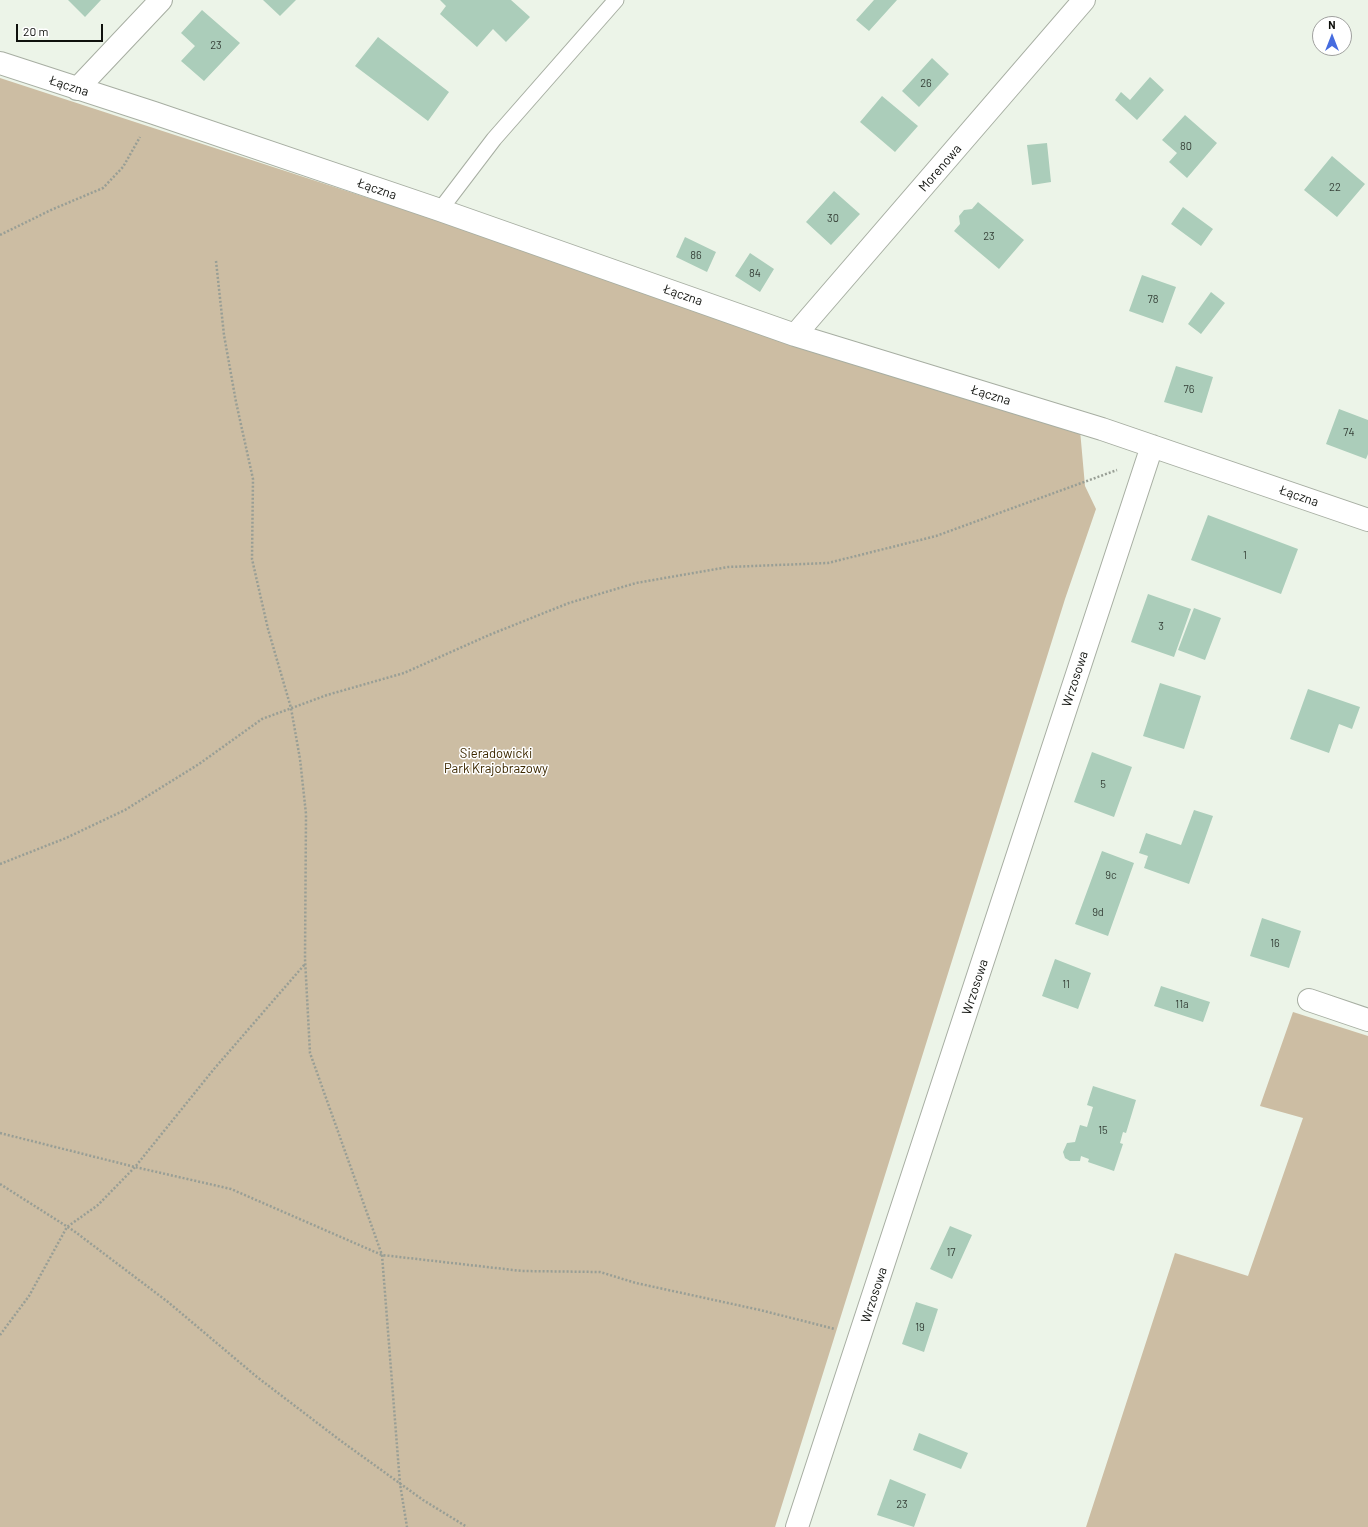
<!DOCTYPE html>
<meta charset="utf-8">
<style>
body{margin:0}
#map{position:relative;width:1368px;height:1527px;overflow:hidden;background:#ecf4e8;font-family:Barlow,sans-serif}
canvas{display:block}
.north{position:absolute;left:1312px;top:16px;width:40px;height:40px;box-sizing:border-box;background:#fff;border:1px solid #9fa09e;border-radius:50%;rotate:0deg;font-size:11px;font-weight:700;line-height:16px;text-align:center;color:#0f110d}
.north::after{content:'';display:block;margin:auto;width:14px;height:18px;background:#466cdf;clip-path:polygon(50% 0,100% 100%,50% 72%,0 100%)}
.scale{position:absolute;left:16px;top:24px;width:87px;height:18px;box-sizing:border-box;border:2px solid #0f110d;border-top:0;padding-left:5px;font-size:12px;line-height:14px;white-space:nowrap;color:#0f110d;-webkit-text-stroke:3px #fff;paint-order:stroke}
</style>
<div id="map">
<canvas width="1368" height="1527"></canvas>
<div class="north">N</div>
<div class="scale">20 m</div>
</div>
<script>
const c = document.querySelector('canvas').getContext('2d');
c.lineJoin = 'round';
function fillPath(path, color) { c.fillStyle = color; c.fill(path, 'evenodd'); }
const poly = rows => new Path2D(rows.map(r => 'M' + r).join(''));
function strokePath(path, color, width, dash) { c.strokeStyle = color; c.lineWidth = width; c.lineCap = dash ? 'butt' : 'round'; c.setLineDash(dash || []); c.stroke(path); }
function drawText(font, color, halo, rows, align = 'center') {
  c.font = font + ' Barlow,sans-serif'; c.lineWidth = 3; c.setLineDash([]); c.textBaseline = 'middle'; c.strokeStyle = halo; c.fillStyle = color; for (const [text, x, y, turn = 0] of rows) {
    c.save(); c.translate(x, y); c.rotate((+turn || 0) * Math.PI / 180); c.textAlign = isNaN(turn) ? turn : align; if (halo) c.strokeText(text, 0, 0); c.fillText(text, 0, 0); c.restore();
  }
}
fillPath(poly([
 [0,78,1080,430,1085,486,1096,509,1065,599,775,1527,0,1527],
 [1293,1012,1368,1036,1368,1527,1086,1527,1175,1253,1248,1276,1303,1118,1260,1106]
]), '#ccbda3');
fillPath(poly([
 [68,0,101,0,85,17],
 [263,0,296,0,280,16],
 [440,0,511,0,530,17,506,42,493,29,477,47,440,14,446,6],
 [874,0,897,0,869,31,856,20],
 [202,10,240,43,204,81,181,61,195,46,181,33],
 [378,37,449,92,428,121,355,66],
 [932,58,949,74,919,107,902,91],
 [1150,77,1164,90,1137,120,1115,100,1121,92,1130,100],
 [882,96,918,126,895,152,860,122],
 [1185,115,1217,143,1187,178,1169,162,1177,153,1162,140],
 [1047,143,1051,182,1032,185,1027,145],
 [1332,156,1365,184,1337,217,1304,190],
 [834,191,860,214,831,245,806,222],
 [978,202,1024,240,999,269,954,231,960,224,959,216,964,210,972,209],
 [1183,207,1213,229,1201,246,1171,224],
 [685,237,716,252,707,272,676,257],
 [750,253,774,269,760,292,735,276],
 [1142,275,1176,287,1163,323,1129,311],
 [1211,292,1225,303,1201,334,1188,324],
 [1176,366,1213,377,1202,413,1164,402],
 [1339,409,1368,420,1368,454,1366,459,1326,444],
 [1208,515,1298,549,1281,594,1191,560],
 [1148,594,1191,609,1174,657,1131,642],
 [1194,608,1221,618,1205,660,1178,650],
 [1160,683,1201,696,1184,749,1143,736],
 [1308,689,1360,707,1352,729,1339,724,1329,753,1290,739],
 [1092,752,1132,767,1114,817,1074,802],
 [1194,810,1213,816,1189,884,1144,868,1148,856,1139,853,1146,833,1181,845],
 [1102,851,1134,863,1108,936,1075,924],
 [1262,918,1301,931,1289,968,1250,956],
 [1055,959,1091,973,1078,1009,1042,996],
 [1161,986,1210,1002,1203,1022,1154,1006],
 [1093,1086,1136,1100,1126,1133,1123,1132,1120,1143,1123,1144,1114,1171,1088,1162,1089,1159,1081,1156,1080,1161,1070,1161,1065,1158,1063,1152,1067,1143,1075,1142,1080,1125,1087,1127,1093,1107,1087,1105],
 [950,1226,972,1235,952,1279,930,1269],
 [916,1302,938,1309,924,1352,902,1344],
 [919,1433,968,1453,961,1469,913,1450],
 [890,1479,926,1494,914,1527,877,1515]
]), '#abcdba');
const service = poly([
 [440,210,494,139,616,0]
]);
const minor = poly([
 [0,63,154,113,440,210,795,335,1102,429,1368,520],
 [77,89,161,0],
 [795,335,1084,0],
 [1309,1000,1368,1020],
 [797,1527,1152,446]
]);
strokePath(service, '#a7aea2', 17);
strokePath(minor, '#a7aea2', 24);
strokePath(poly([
 [0,235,51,210,103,188,123,167,140,137],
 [216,261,224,335,236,402,253,479,252,559,268,629,291,708,300,759,306,814,305,959,310,1053,382,1255,400,1484,407,1527],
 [0,864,66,838,125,810,199,764,262,719,327,695,404,673,489,635,569,603,636,583,728,567,828,563,936,536,1117,470],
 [0,1133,135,1167,231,1189,382,1255,522,1271,600,1272,636,1283,760,1310,835,1329],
 [0,1184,74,1231,168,1302,257,1377,341,1441,423,1500,467,1527],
 [0,1335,29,1296,67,1227,98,1205,135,1167,214,1069,305,964]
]), '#989e95', 2.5, [2, 2]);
strokePath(service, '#fff', 15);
strokePath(minor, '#fff', 22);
drawText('11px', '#364038', null, [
 ["23",216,45],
 ["26",926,83],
 ["80",1186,146],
 ["22",1335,187],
 ["30",833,218],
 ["23",989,236],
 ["86",696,255],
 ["84",755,273],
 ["78",1153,299],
 ["76",1189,389],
 ["74",1349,432],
 ["1",1245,555],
 ["3",1161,626],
 ["5",1103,784],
 ["9c",1111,875],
 ["9d",1098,912],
 ["16",1275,943],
 ["11",1066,984],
 ["11a",1182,1004],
 ["15",1103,1130],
 ["17",951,1252],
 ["19",920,1327],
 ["23",902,1504]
]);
drawText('13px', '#0f110d', '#fff', [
 ["Łączna",69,86,18],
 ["Morenowa",940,168,-49],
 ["Łączna",377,189,19],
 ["Łączna",683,295,19],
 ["Łączna",991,395,17],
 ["Łączna",1299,496,19],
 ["Wrzosowa",1075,679,-72],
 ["Wrzosowa",975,987,-72],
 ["Wrzosowa",874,1295,-72]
]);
drawText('13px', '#3d2900', '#fff', [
 ["Sieradowicki",496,754],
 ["Park Krajobrazowy",496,769]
]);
</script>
